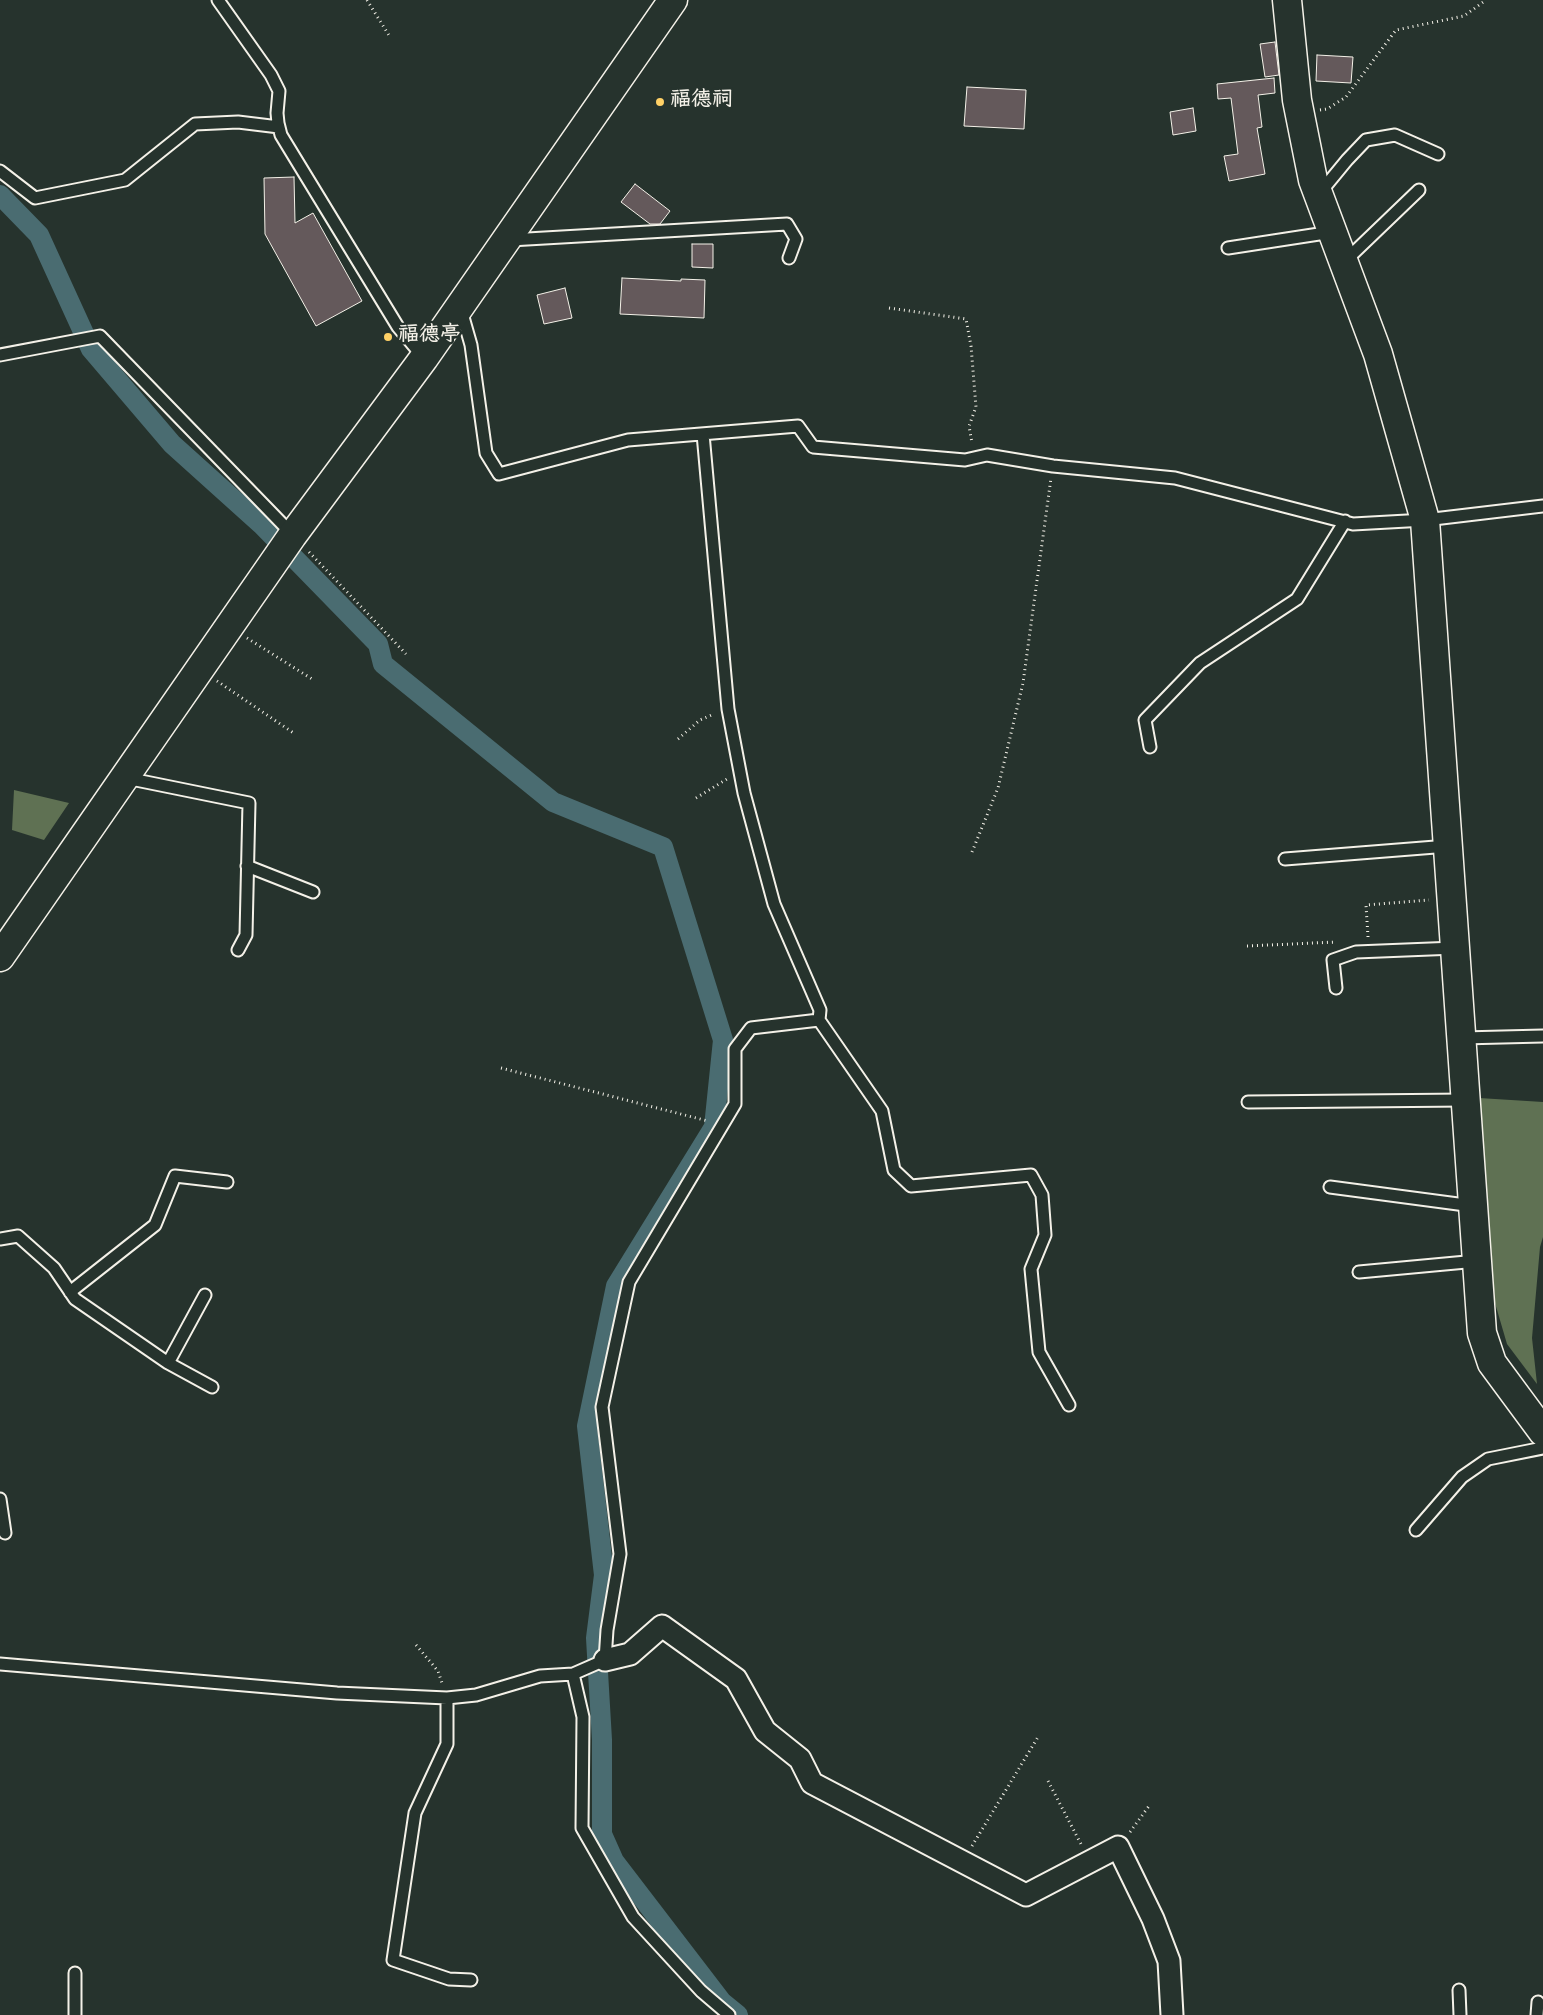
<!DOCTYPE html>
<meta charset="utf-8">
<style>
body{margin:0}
canvas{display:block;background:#26332d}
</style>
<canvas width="1543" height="2015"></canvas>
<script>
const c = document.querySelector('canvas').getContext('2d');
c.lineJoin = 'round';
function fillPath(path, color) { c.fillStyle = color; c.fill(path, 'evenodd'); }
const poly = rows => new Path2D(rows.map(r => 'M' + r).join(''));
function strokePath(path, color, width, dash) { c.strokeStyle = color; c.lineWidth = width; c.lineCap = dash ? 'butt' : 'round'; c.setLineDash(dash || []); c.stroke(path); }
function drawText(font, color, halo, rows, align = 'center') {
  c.font = font + ' "Indie Flower","LXGW WenKai TC",sans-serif'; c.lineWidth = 5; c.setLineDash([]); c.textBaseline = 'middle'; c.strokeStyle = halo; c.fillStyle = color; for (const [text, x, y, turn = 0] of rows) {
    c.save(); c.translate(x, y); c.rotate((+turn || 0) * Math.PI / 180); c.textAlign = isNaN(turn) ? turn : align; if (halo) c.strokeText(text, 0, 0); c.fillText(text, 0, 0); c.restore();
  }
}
fillPath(poly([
 [14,790,69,803,44,840,12,830],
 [1479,1098,1543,1102,1543,1237,1540,1247,1532,1338,1537,1384,1507,1344,1495,1303]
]), '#5f7153');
strokePath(poly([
 [0,195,39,235,91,349,172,444,262,525,378,644,383,664,553,802,663,847,723,1040,714,1127,616,1286,587,1426,604,1575,596,1638,602,1740,602,1834,614,1861,722,2002,738,2015]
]), '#4a6c71', 20);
const building = poly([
 [1275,42,1279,75,1265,77,1260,44,1275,42],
 [1317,55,1353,57,1351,83,1316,81,1317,55],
 [1274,78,1275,93,1258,95,1262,127,1257,128,1265,174,1229,181,1224,156,1238,154,1231,98,1218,99,1217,84,1274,78],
 [967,87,1026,90,1024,129,964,126,967,87],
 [1193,108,1196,131,1173,135,1170,112,1193,108],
 [294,177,295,223,313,213,362,301,316,326,265,234,264,178,294,177],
 [635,184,670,211,660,224,650,224,621,202,635,184],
 [692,244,713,244,713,268,692,267,692,244],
 [622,278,681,281,681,279,705,280,704,318,620,314,622,278],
 [565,288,572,318,544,324,537,295,565,288]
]);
fillPath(building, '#64595b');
strokePath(building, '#f4f1e8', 1);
const lane = poly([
 [218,0,271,75,279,91,277,113,278,123,281,135,398,327,424,358],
 [0,171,35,198,125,180,195,124,238,122,279,127],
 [1319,194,1347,160,1366,140,1395,135,1438,154],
 [510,240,787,224,796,239,789,258],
 [1228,248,1332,232],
 [1344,262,1419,190],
 [461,310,471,345,486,453,499,474,628,440,798,426,813,447,965,460,987,455,1053,466,1175,478,1353,524,1425,520,1543,506],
 [0,355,100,336,293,535],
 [1150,747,1145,720,1200,663,1297,599,1345,521],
 [126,778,249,803,246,935,238,950],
 [1285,859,1448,846],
 [247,866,313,892],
 [1336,988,1333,960,1356,952,1455,948],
 [819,1020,882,1111,894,1170,911,1186,1031,1175,1042,1195,1045,1235,1031,1269,1039,1352,1069,1405],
 [1462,1038,1543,1036],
 [1248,1102,1466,1100],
 [1330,1187,1473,1206],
 [0,1239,18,1236,54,1268,75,1299,168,1363,212,1387],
 [1359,1272,1477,1261],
 [70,1292,155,1225,175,1176,227,1182],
 [168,1363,205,1295],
 [0,1499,5,1533],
 [1416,1530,1462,1477,1488,1459,1543,1448],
 [0,1664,337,1693,447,1698,476,1695,540,1676,573,1674,605,1660,607,1630,620,1554,602,1407,629,1282,735,1104,735,1049,751,1028,819,1020,820,1010,774,904,744,793,728,709,703,434],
 [573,1674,583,1717,582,1828,633,1917,701,1991,729,2015],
 [447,1698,447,1744,415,1813,393,1960,449,1979,471,1980],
 [75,1973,75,2015],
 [1459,1990,1460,2015],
 [1537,2015,1538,2002]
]);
const street = poly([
 [605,1660,630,1654,662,1626,736,1679,765,1731,800,1759,812,1783,1026,1895,1118,1847,1153,1919,1169,1961,1172,2015]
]);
const secondary = poly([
 [1287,0,1297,100,1313,180,1378,354,1425,520,1482,1333,1492,1363,1543,1432],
 [0,957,292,536,424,358,673,0]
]);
strokePath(lane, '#f4f1e8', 15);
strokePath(street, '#f4f1e8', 25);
strokePath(secondary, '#f4f1e8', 31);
strokePath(poly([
 [367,0,390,37],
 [1320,110,1327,109,1346,97,1396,30,1464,16,1486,0],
 [889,308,966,319,971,346,976,407,969,426,972,443],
 [309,552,406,654],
 [247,638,312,679],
 [217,681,295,734],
 [678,739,700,720,714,714],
 [696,798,727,779],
 [972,852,998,788,1023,683,1051,478],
 [1368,937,1366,905,1429,900],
 [1247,946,1336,942],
 [501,1068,708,1121],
 [416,1645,438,1671,442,1683],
 [1048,1781,1082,1846],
 [1130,1832,1149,1806],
 [972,1846,1038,1737]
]), '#f4f1e8', 3, [1, 4]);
strokePath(lane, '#26332d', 11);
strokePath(street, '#26332d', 21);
strokePath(secondary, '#26332d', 28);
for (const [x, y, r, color] of [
 [660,102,5,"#ffd166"],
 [388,337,5,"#ffd166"]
]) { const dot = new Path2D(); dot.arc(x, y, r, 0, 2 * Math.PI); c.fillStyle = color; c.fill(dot); strokePath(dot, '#26332d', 2); }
drawText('bold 21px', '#f4f1e8', '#26332d', [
 ["福德祠",670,102],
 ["福德亭",398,337]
], 'left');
</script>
